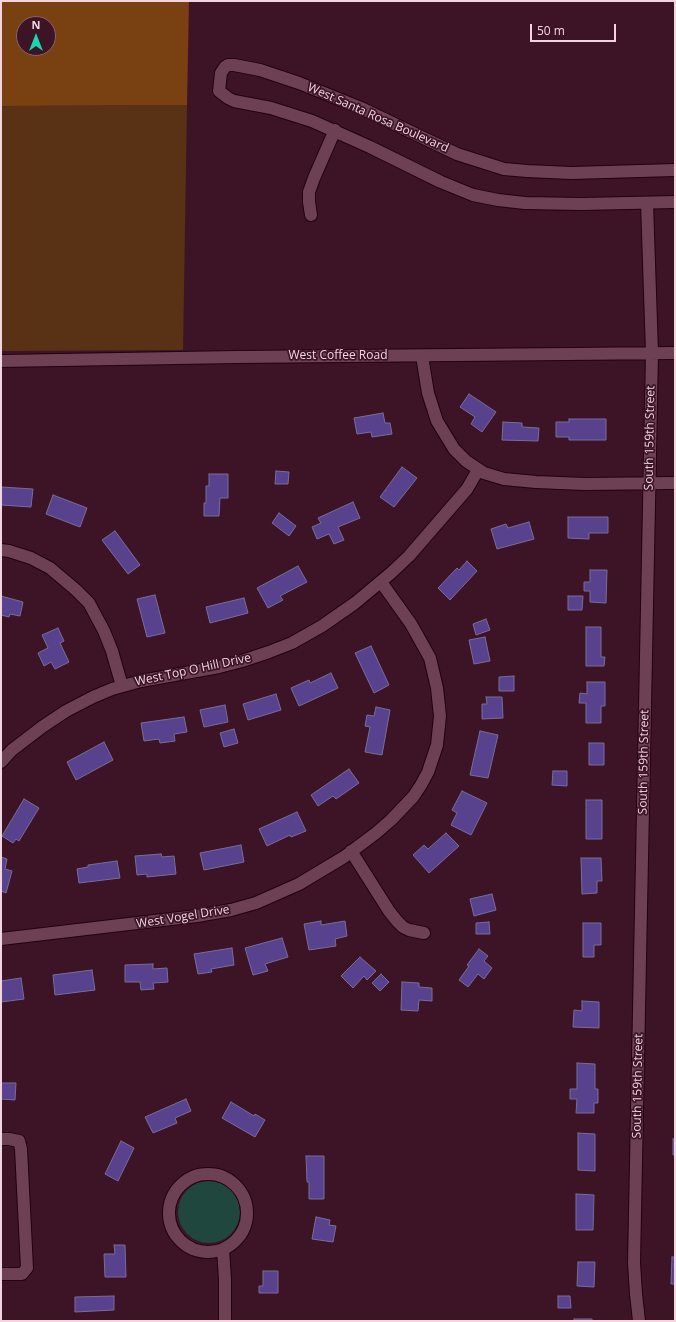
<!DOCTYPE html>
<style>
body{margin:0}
#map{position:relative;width:676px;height:1322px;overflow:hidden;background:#3c1426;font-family:"Open Sans",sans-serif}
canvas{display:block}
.frame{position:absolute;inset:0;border:2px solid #f1d6df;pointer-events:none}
.north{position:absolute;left:16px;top:16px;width:40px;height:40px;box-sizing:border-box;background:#3c1426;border:1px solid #846270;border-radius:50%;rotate:0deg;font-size:11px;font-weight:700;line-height:16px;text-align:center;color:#f1d6df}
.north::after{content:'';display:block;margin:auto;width:14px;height:18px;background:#1bd5b1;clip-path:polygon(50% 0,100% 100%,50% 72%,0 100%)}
.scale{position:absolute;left:530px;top:24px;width:86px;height:18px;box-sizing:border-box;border:2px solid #f1d6df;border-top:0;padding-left:5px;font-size:12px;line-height:14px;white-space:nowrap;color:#f1d6df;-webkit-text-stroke:3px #3c1426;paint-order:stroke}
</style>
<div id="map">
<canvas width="676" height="1322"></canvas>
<div class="frame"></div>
<div class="north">N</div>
<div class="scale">50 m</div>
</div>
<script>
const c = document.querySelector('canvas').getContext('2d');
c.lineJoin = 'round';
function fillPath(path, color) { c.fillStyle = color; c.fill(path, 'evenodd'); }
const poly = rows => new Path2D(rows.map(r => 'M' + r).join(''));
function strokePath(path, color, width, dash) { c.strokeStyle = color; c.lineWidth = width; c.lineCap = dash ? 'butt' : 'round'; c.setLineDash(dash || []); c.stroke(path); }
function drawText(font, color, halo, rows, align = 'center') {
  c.font = font + ' "Open Sans",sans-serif'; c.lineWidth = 3.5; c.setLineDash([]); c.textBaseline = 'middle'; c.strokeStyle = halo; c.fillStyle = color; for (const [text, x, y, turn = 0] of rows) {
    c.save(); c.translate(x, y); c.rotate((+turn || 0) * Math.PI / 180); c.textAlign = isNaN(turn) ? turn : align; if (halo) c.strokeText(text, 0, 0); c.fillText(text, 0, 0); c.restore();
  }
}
fillPath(poly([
 [187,105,183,350,1,351,1,106]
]), '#593216');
fillPath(poly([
 [1,1,189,1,187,105,1,106],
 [24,24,48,24,48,48,24,48]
]), '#794011');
fillPath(poly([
 '178 1212a31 31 0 1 1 62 0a31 31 0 1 1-62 0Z'
]), '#20473d');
const building = poly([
 [469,394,496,412,482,432,471,424,475,417,460,407,469,394],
 [383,413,385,423,390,423,392,434,372,437,371,432,357,434,354,418,383,413],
 [569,419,606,419,606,440,569,440,569,437,556,437,556,422,569,422,569,419],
 [503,422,522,423,522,427,539,428,538,441,502,440,503,422],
 [402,467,417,478,394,507,380,497,402,467],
 [276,471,289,472,288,484,275,484,276,471],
 [209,474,228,474,228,498,220,498,219,516,204,516,204,503,206,503,206,486,209,486,209,474],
 [1,487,33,489,31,507,1,505,1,487],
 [53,495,87,508,80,527,46,514,53,495],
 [353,502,360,518,338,527,344,540,334,544,329,534,317,539,312,527,321,523,318,518,353,502],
 [279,513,296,526,289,536,272,523,279,513],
 [568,517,608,517,608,533,589,533,589,539,568,538,568,517],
 [529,522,534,539,497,549,491,529,506,524,508,528,529,522],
 [115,531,140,565,128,574,102,540,115,531],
 [467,561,477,571,450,600,438,588,457,568,459,570,467,561],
 [298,566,307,582,280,596,283,600,268,608,257,588,298,566],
 [590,570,607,570,606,603,590,602,590,591,584,591,584,582,590,582,590,570],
 [155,595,165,633,147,637,137,599,155,595],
 [1,596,23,602,20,616,10,614,9,617,1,615,1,596],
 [568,596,583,596,582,610,568,610,568,596],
 [244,598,248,613,210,623,206,607,244,598],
 [486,619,490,630,476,635,473,624,486,619],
 [586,627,601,627,601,657,605,657,604,666,586,666,586,627],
 [58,628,64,641,60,643,69,662,55,669,51,662,44,666,38,653,48,648,42,635,58,628],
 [485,637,490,661,474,664,469,640,485,637],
 [371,646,389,685,374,693,355,653,371,646],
 [331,673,338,688,299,706,291,688,309,680,310,683,331,673],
 [514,676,514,691,499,691,499,677,514,676],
 [587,682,605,682,605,706,601,706,601,723,586,723,586,703,579,703,580,693,587,694,587,682],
 [276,694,281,710,248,720,243,704,276,694],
 [486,697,502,697,503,718,482,719,482,704,487,704,486,697],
 [225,705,228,722,204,727,200,710,225,705],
 [376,707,390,710,382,755,365,752,370,727,365,726,367,715,374,716,376,707],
 [184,717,187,732,174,734,175,741,160,743,159,739,144,741,141,723,184,717],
 [234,729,238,743,224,747,220,733,234,729],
 [480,731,498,735,488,778,470,775,480,731],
 [104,742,113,760,76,780,67,762,104,742],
 [589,743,604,743,604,765,589,765,589,743],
 [349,769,359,783,336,799,333,796,318,806,311,795,349,769],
 [553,771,567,771,567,786,552,785,553,771],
 [462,791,487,803,471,835,451,825,457,813,452,810,462,791],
 [24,799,39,808,19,841,16,839,13,843,2,836,24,799],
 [586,800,602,800,602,839,586,839,586,800],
 [297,812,306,831,291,837,290,835,267,846,259,829,297,812],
 [446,833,459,846,429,873,413,855,424,845,428,849,446,833],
 [241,845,244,862,204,870,200,853,241,845],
 [161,854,162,857,174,856,176,874,147,877,147,874,137,875,135,856,161,854],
 [1,857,7,859,5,869,12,871,6,893,1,891,1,857],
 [581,858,601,858,602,881,597,881,597,893,582,894,581,858],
 [117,861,120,878,79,883,77,869,88,867,88,865,117,861],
 [492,894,496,910,474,916,470,899,492,894],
 [321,921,321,925,345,921,347,936,335,939,336,946,309,950,304,924,321,921],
 [489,922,490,934,476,934,476,923,489,922],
 [583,923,601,923,601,945,594,945,594,957,583,957,583,923],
 [282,938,288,957,265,964,268,971,253,975,245,948,282,938],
 [232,948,234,965,211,969,212,972,198,974,194,954,232,948],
 [479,949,488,956,484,961,492,968,484,979,478,974,468,987,459,980,469,966,467,965,479,949],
 [360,957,376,971,367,980,364,976,353,988,341,976,360,957],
 [153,964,153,969,167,968,168,982,153,983,154,989,141,990,140,982,125,982,125,965,153,964],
 [92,970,95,990,55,995,53,975,92,970],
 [381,974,389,982,380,991,372,983,381,974],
 [21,978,24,999,1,1002,1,981,21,978],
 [402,982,419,983,419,987,432,988,432,1001,419,1000,418,1011,401,1010,402,982],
 [582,1001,599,1002,599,1028,573,1027,574,1010,582,1011,582,1001],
 [577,1063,595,1064,595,1089,598,1089,598,1103,594,1103,594,1113,576,1113,577,1099,570,1099,570,1089,577,1089,577,1063],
 [1,1083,16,1083,15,1100,1,1099,1,1083],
 [186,1099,191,1111,175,1118,177,1123,153,1133,145,1117,186,1099],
 [231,1102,254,1116,255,1114,265,1120,255,1137,222,1118,231,1102],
 [578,1133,595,1134,595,1171,578,1170,578,1133],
 [673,1139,675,1139,675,1155,673,1155,673,1139],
 [121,1141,134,1148,118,1181,105,1174,121,1141],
 [306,1156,324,1156,324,1199,309,1199,309,1182,307,1182,306,1156],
 [576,1194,594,1195,593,1230,576,1230,576,1194],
 [316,1217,330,1220,329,1225,336,1226,333,1242,312,1239,316,1217],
 [114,1245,125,1245,126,1277,105,1277,104,1254,115,1254,114,1245],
 [672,1257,675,1257,675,1284,671,1284,672,1257],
 [578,1262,595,1262,594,1287,577,1286,578,1262],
 [263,1271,278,1271,278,1293,259,1293,259,1286,263,1286,263,1271],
 [114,1296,114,1310,75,1312,75,1297,114,1296],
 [558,1296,570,1296,571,1308,558,1308,558,1296],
 [574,1319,592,1319,592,1321,574,1321,574,1319]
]);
fillPath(building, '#58428e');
strokePath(building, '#776d98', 1);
const minor = poly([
 [675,170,571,173,527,171,504,169,457,154,361,108,299,83,260,70,234,65,228,65,225,67,221,73,219,91,228,98,234,101,271,108,312,121,370,147,441,182,473,195,498,200,525,203,581,204,675,202],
 [311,215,309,202,309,192,314,178,335,130],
 [422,356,428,393,437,421,454,449,466,461,484,473,504,479,536,482,585,484,675,483],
 [1,361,237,357,675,353],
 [1,550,9,551,31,558,50,568,76,590,89,603,104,631,112,651,122,686],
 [1,762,12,750,42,727,66,711,93,697,112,689,141,681,219,667,242,661,269,652,292,643,322,626,355,603,391,573,409,556,467,489,478,470],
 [351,851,389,911,397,921,403,927,409,930,424,933],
 [1,939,197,916,231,910,256,903,299,884,344,857,376,833,391,820,413,797,421,785,428,772,437,745,440,716,437,688,430,658,411,624,381,582],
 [1,1139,9,1139,19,1141,21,1149,27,1268,22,1274,1,1274],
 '169 1213a39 39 0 1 1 78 0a39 39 0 1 1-78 0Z',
 [223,1249,225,1280,225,1321],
 [639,1321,636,1294,634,1263,652,353,647,203]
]);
strokePath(minor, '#21000f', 14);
strokePath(minor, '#6d4153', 12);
drawText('12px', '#f1d6df', '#3c1426', [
 ["West Santa Rosa Boulevard",378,118,24],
 ["West Coffee Road",338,356],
 ["South 159th Street",650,438,-89],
 ["West Top O Hill Drive",193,670,-12],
 ["South 159th Street",644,762,-89],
 ["West Vogel Drive",183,917,-9],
 ["South 159th Street",638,1086,-89]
]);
</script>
